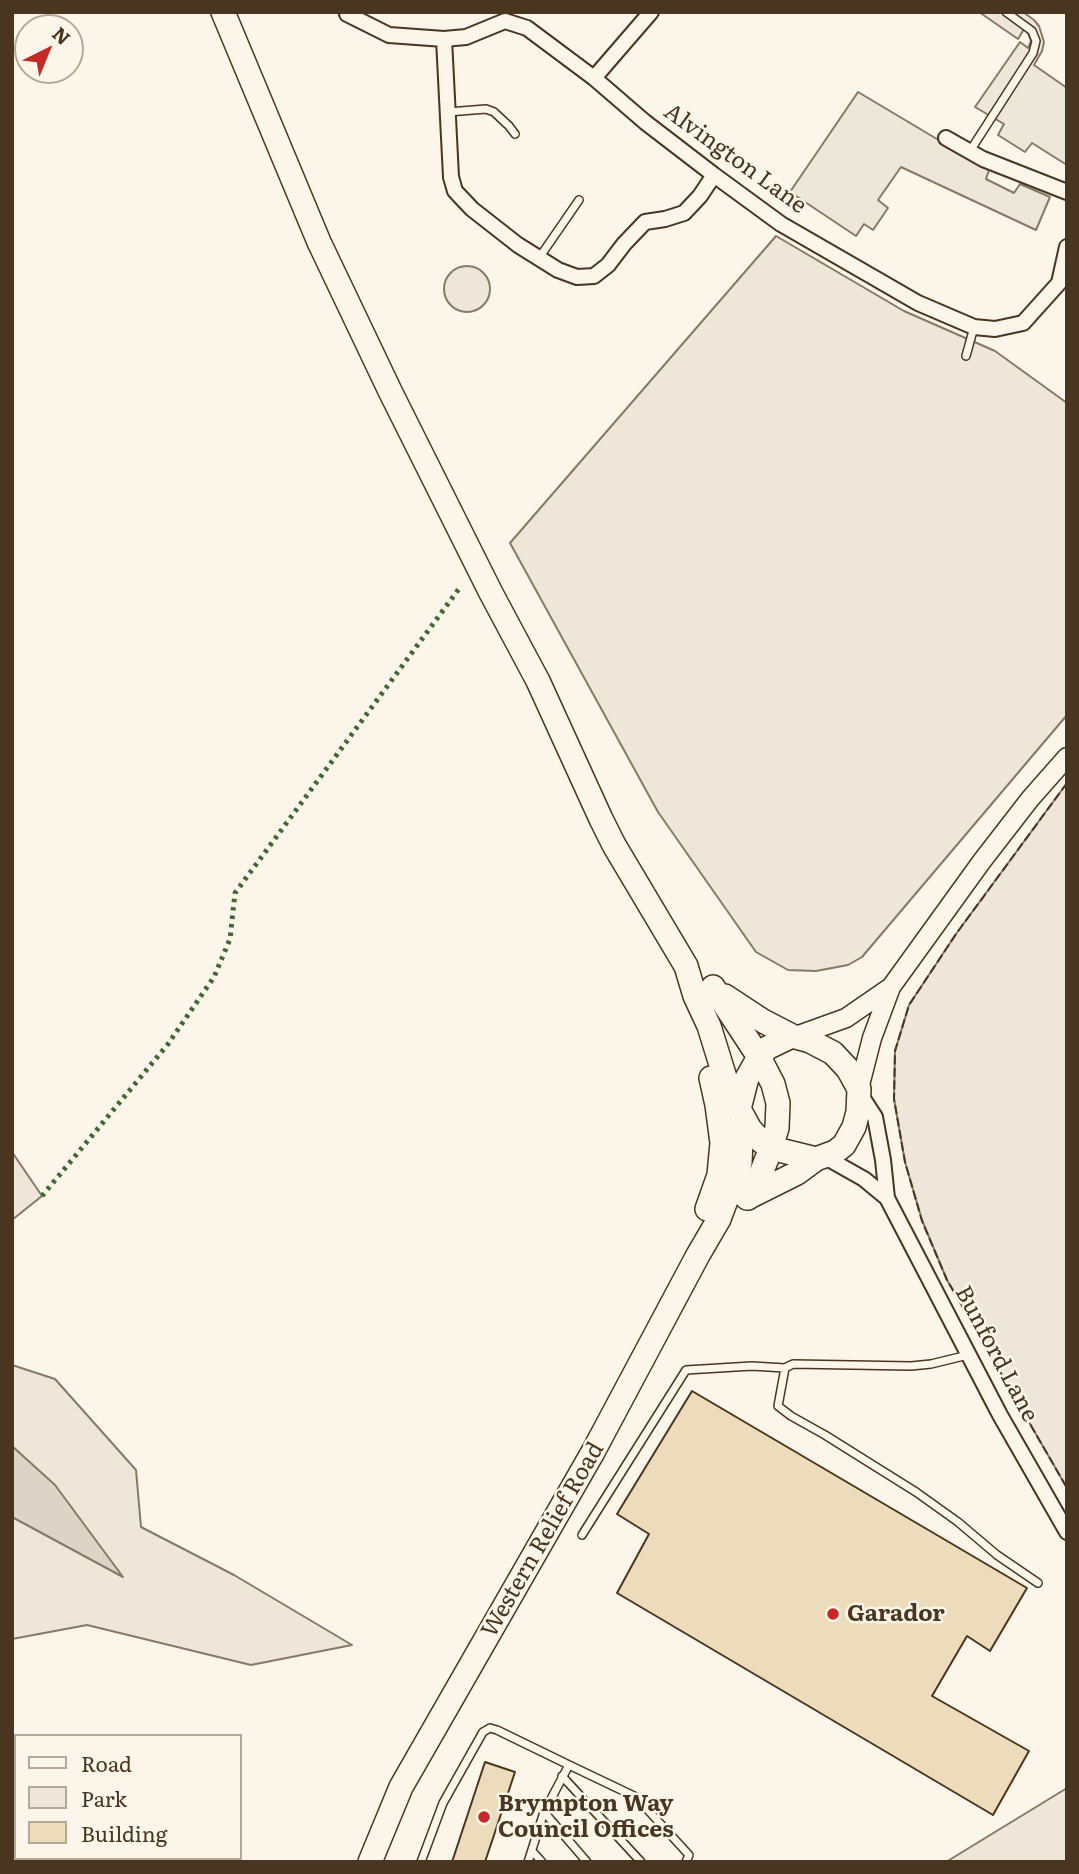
<!DOCTYPE html>
<style>
body{margin:0}
#map{position:relative;width:1079px;height:1874px;overflow:hidden;background:#fbf6e9;font-family:Literata,serif}
canvas{display:block}
.frame{position:absolute;inset:0;border:14px solid #4a3520;pointer-events:none}
.legend{position:absolute;left:14px;top:1734px;width:228px;height:126px;box-sizing:border-box;background:#fbf6e9;border:2px solid #b4a999;margin:0;padding:9px 12px;list-style:none;font-size:21px;color:#4a3520}
.legend li{display:flex;align-items:center;gap:14px;height:35px}
.legend b{width:35px;border:2px solid #b4a999}
.north{position:absolute;left:14px;top:14px;width:70px;height:70px;box-sizing:border-box;background:#fbf6e9;border:2px solid #b4a999;border-radius:50%;rotate:43deg;font-size:19px;font-weight:700;line-height:28px;text-align:center;color:#4a3520}
.north::after{content:'';display:block;margin:auto;width:24px;height:32px;background:#c62828;clip-path:polygon(50% 0,100% 100%,50% 72%,0 100%)}
</style>
<div id="map">
<canvas width="1079" height="1874"></canvas>
<div class="frame"></div>
<ul class="legend">
<li><b style="height:9px;background:#fbf6e9"></b>Road</li>
<li><b style="height:19px;background:#ede6d9"></b>Park</li>
<li><b style="height:19px;background:#ecdcbc"></b>Building</li>
</ul>
<div class="north">N</div>
</div>
<script>
const c = document.querySelector('canvas').getContext('2d');
c.lineJoin = 'round';
function fillPath(path, color) { c.fillStyle = color; c.fill(path, 'evenodd'); }
const poly = rows => new Path2D(rows.map(r => 'M' + r).join(''));
function strokePath(path, color, width, dash) { c.strokeStyle = color; c.lineWidth = width; c.lineCap = dash ? 'butt' : 'round'; c.setLineDash(dash || []); c.stroke(path); }
function drawText(font, color, halo, rows, align = 'center') {
  c.font = font + ' Literata,serif'; c.lineWidth = 5; c.setLineDash([]); c.textBaseline = 'middle'; c.strokeStyle = halo; c.fillStyle = color; for (const [text, x, y, turn = 0] of rows) {
    c.save(); c.translate(x, y); c.rotate((+turn || 0) * Math.PI / 180); c.textAlign = isNaN(turn) ? turn : align; if (halo) c.strokeText(text, 0, 0); c.fillText(text, 0, 0); c.restore();
  }
}
const green = poly([
 [776,236,904,311,995,351,1067,403,1067,715,862,957,848,965,816,971,788,970,756,952,658,812,510,543,776,236],
 '444 289a23 23 0 1 1 46 0a23 23 0 1 1-46 0Z',
 [1067,783,1067,1488,947,1280,922,1220,905,1162,894,1099,895,1051,909,1005,956,934,1067,783],
 [12,1152,42,1196,12,1220,12,1152],
 [12,1365,55,1379,136,1470,141,1527,234,1575,352,1645,251,1665,87,1625,12,1639,12,1365],
 [1067,1788,1067,1862,946,1862,1067,1788]
]);
fillPath(green, '#ede6d9');
strokePath(green, '#887966', 2);
const parking = poly([
 [979,12,1023,12,1034,20,1039,26,1044,42,1042,51,1034,65,1067,88,1067,165,1032,143,1025,152,998,135,1004,124,975,107,1020,42,1028,48,1031,41,1028,33,1024,29,1018,39,979,12],
 [858,92,989,170,986,179,1014,193,1020,184,1050,197,1036,230,901,167,878,200,888,208,873,230,864,224,856,236,790,192,858,92]
]);
fillPath(parking, '#ede7d9');
strokePath(parking, '#887966', 2);
const water = poly([
 [12,1446,55,1485,123,1577,12,1517,12,1446]
]);
fillPath(water, '#dcd4c6');
strokePath(water, '#887966', 2);
const building = poly([
 [692,1391,1027,1588,990,1651,967,1636,932,1696,1029,1751,993,1815,617,1593,649,1534,617,1514,692,1391],
 [485,1762,515,1772,485,1862,452,1862,485,1762]
]);
fillPath(building, '#ecdcbc');
strokePath(building, '#4a3520', 2);
const service = poly([
 [448,112,486,109,494,112,509,126,515,134],
 [970,151,1033,53,1036,41,1032,31,1006,12],
 [539,258,579,200],
 [966,356,974,327],
 [968,1355,931,1364,911,1366,793,1364,785,1368,778,1406,791,1416,825,1435,916,1492,958,1522,997,1555,1038,1583],
 [582,1535,686,1370,752,1366,785,1368],
 [562,1776,641,1862],
 [544,1812,587,1862],
 [532,1851,542,1862],
 [421,1862,443,1803,483,1732,490,1728,497,1730,569,1765],
 [528,1862,544,1812,569,1765,636,1797,689,1855,686,1862]
]);
const minor = poly([
 [347,14,389,35,444,39,466,37,505,21,527,28,594,78,645,122,714,175,781,224,918,303,974,327,995,329,1023,323,1059,283,1067,247],
 [444,39,451,177,455,191,472,209,518,245,558,270,577,277,594,276,608,265,624,244,645,222,665,219,684,213,700,196,714,175],
 [594,78,651,12],
 [946,138,983,159,1067,192],
 [860,1094,875,1117,883,1160,887,1198,1000,1415,1067,1532],
 [825,1157,864,1179,887,1198]
]);
const tertiary = poly([
 [796,1036,846,1018,891,987],
 [859,1089,872,1038,891,987,982,861,1030,799,1067,757]
]);
const trunk = poly([
 [223,12,319,242,390,391,491,593,538,681,601,819,614,845,686,966,695,996,709,1026,731,1097,739,1109],
 [713,987,759,1057,773,1084,778,1103,777,1128,771,1148,762,1171,748,1198],
 [725,996,763,1021,792,1036],
 [792,1036,810,1041,833,1053,848,1069,859,1089,858,1112,854,1127,844,1145,835,1152,816,1159,771,1148,761,1141,750,1129,739,1109,747,1078,759,1057,767,1048,792,1036],
 [747,1198,797,1173,816,1159],
 [707,1209,719,1175,722,1143,717,1105,711,1078],
 [370,1862,401,1787,593,1452,698,1255,719,1219,740,1163,742,1116]
]);
strokePath(service, '#4a3520', 10);
strokePath(minor, '#4a3520', 18);
strokePath(tertiary, '#4a3520', 21);
strokePath(trunk, '#4a3520', 26);
strokePath(service, '#fbf6e9', 7);
strokePath(minor, '#fbf6e9', 14);
strokePath(tertiary, '#fbf6e9', 18);
strokePath(trunk, '#fbf6e9', 23);
strokePath(poly([
 [42,1196,168,1044,214,977,230,939,235,893,461,586]
]), '#436837', 5, [3.5, 5]);
strokePath(poly([
 [1067,783,956,934,909,1005,895,1051,894,1099,905,1162,922,1221,947,1280,1067,1488]
]), '#4a3520', 2, [9, 3.5]);
for (const [x, y, r, color] of [
 [833,1614,7,"#c62828"],
 [484,1817,7,"#c62828"]
]) { const dot = new Path2D(); dot.arc(x, y, r, 0, 2 * Math.PI); c.fillStyle = color; c.fill(dot); strokePath(dot, '#fbf6e9', 2.5); }
drawText('23px', '#4a3520', '#fbf6e9', [
 ["Alvington Lane",735,159,36],
 ["Bunford Lane",996,1354,62],
 ["Western Relief Road",543,1540,-60]
]);
drawText('bold 23px', '#4a3520', '#fbf6e9', [
 ["Garador",847,1614],
 ["Brympton Way",498,1804],
 ["Council Offices",498,1830]
], 'left');
</script>
